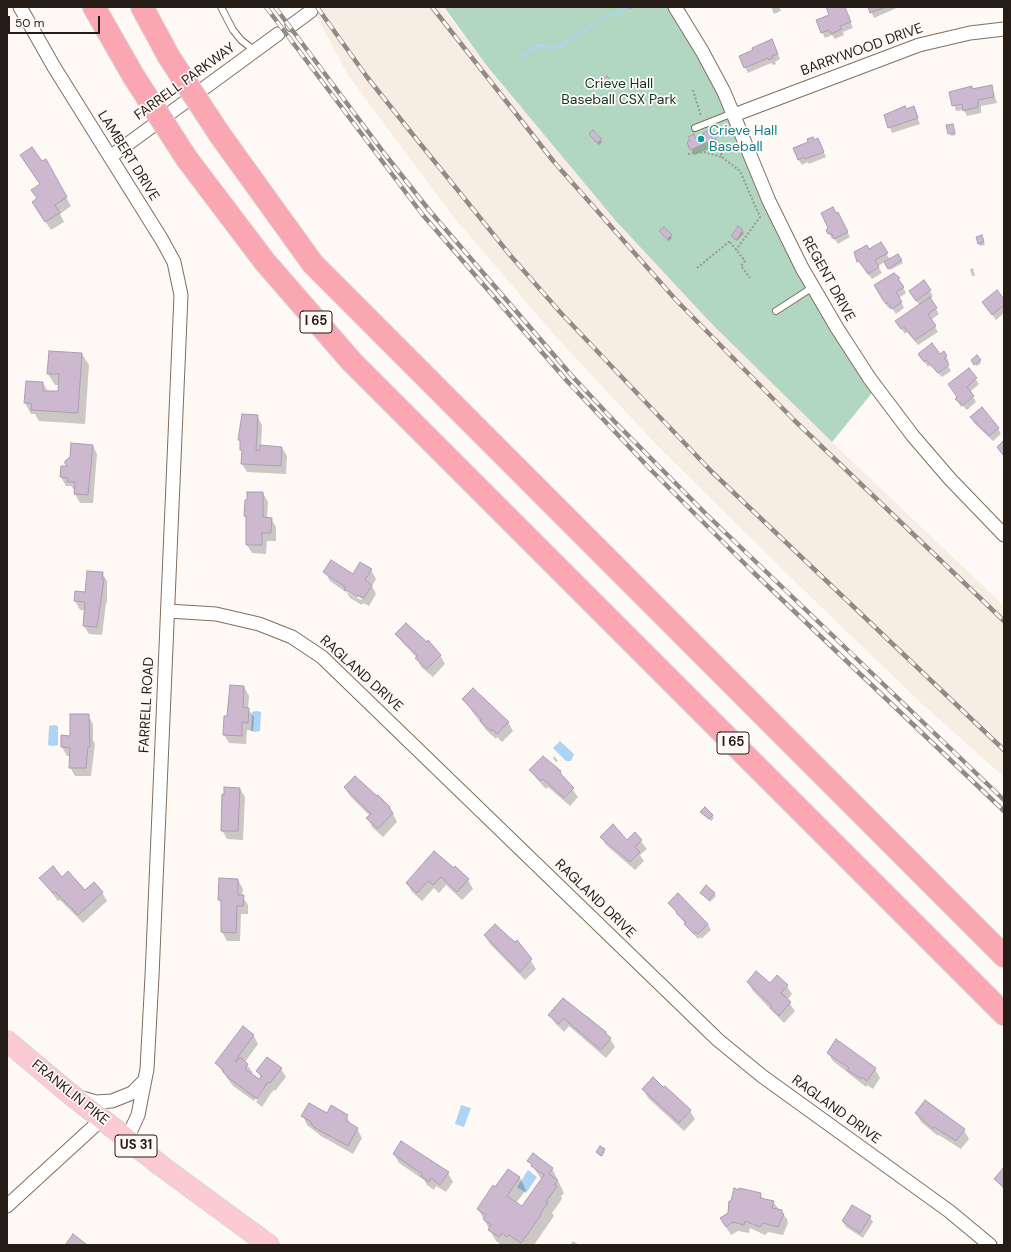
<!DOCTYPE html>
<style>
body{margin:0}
#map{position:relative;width:1011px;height:1252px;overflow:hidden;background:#fef9f5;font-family:"DM Sans",sans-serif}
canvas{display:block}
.frame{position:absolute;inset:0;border:8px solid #241c15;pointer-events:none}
.scale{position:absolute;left:8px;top:16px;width:92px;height:18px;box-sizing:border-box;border:2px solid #241c15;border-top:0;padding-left:5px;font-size:12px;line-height:14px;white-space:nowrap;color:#241c15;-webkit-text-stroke:3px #fef9f5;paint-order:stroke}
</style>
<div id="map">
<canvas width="1011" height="1252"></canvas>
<div class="frame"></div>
<div class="scale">50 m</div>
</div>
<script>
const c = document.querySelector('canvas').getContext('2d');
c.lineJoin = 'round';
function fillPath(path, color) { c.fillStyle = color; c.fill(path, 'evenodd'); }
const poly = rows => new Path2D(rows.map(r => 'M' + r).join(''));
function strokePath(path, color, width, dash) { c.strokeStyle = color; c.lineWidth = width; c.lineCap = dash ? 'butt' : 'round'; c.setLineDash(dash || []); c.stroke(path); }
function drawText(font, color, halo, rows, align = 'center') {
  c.font = font + ' "DM Sans",sans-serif'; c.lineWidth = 3.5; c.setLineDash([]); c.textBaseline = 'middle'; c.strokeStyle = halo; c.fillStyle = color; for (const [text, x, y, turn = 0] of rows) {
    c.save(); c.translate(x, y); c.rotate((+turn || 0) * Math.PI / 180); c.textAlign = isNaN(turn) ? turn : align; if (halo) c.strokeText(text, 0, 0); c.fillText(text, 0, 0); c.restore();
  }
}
fillPath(poly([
 [310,7,442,7,488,67,807,418,1004,606,1004,777,921,703,788,575,653,441,556,337,452,215,348,75,317,17]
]), '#f8ede2');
fillPath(poly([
 [444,7,667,7,704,66,719,97,776,232,799,277,833,334,872,393,832,442,710,322,616,221,487,66]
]), '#b1d7c1');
fillPath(poly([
 [624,7,629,7,623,12,605,18,559,48,552,49,538,46,522,59,520,56,538,43,553,47,557,46,605,16,618,12],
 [256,711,261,712,260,731,255,732,251,731,252,712],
 [53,725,58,726,58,745,52,746,48,745,49,726],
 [560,741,574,754,571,761,566,761,553,748],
 [461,1105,471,1108,464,1127,455,1124],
 [528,1170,537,1177,526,1193,517,1187]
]), '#add4f5');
fillPath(poly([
 [771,7,779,7,781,11,774,14],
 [827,7,844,7,853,28,843,32,844,35,835,39,832,35,825,38,822,32,830,15],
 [869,7,899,7,874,18],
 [772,40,780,59,775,62,776,64,773,65,771,63,748,73,745,67,754,50],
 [607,77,611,83,603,90,600,86],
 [991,86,997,103,981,106,981,113,967,116,964,110,956,111,951,93],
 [913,107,920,124,892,133,885,115],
 [952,125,956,135,951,136,947,126],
 [593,132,602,142,599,145,592,137],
 [711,137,718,151,714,152,711,148,694,155,691,149,695,139],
 [818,139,826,157,809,164,808,162,802,165,798,159,814,141],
 [21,155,41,163,45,160,71,206,60,214,64,222,51,230,38,210,40,185],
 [840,219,850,237,838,244,834,238,832,239,827,230],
 [739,228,744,233,737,241,732,236],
 [662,234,671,236,672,238,669,241],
 [982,236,985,245,980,246,979,244],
 [881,244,890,260,898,255,903,263,890,270,885,262,878,266,882,273,872,279,858,261],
 [973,268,975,276,972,276,970,269],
 [894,274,899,279,906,293,899,298,904,308,896,314,892,308,890,309,887,306,875,286],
 [924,281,933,296,930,299,939,314,931,320,938,332,918,345,907,332,905,334,900,327,920,306,913,296],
 [1004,301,1004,313,996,320,983,302],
 [82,354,89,365,85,424,39,421,35,414,31,414,25,403,43,383,48,392,59,392,60,385,55,385,48,374],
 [919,354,946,356,949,362,947,364,951,371,942,377,930,365,928,367],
 [977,357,981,363,977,366,972,360],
 [969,369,979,384,970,392,976,402,967,410,963,406,961,407,956,399],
 [257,416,262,425,261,446,282,448,287,456,286,474,247,472,242,464,243,453,239,439],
 [971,418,998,428,1001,434,993,441,974,423],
 [72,444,93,446,97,454,93,503,80,503,75,494,75,491,71,486,66,486,61,477,68,467,66,464,70,457],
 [263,493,268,502,267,518,271,519,276,527,276,541,267,541,266,554,252,553,247,545,247,519,245,516,248,501],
 [371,570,376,579,372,586,376,594,369,606,363,603,362,605,350,598,347,593,330,581,325,572,354,575],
 [346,589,362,599,361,600,346,592],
 [102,573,107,581,107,603,106,603,102,635,89,634,84,626,85,610,80,610,75,601,86,593],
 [397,634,440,655,445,664,433,677,421,667,417,658,402,642],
 [244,687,249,696,248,709,254,717,253,731,247,730,246,744,229,743,224,735,228,718],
 [463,699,508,722,513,731,502,742,497,737,496,739,486,730],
 [88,715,93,724,93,740,95,744,91,776,75,776,70,767,71,756,67,756,62,747],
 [554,756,558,761,556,762,553,758],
 [531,770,560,772,578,797,570,806,548,787,546,789,536,778],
 [345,788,390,807,397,822,383,837,372,827,368,818,370,816,350,796],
 [240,789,245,797,243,840,227,839,222,830],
 [703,814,712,815,714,818,711,821],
 [635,834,647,849,640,855,644,861,635,870,606,845,601,837,627,841],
 [455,868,468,880,473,889,462,900,446,885,439,893,434,888,422,901,412,892,407,883],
 [62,878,85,891,102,892,107,901,83,923,60,900,58,901,41,879],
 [238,880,243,889,242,896,248,905,248,914,241,914,240,941,227,941,222,932,222,904,219,900],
 [701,893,714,893,716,896,710,902],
 [669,903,708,924,711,930,701,939,700,937,698,939,689,929],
 [485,936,515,943,517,942,523,948,536,969,525,980,490,944],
 [748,982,787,986,792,994,787,1000,795,1011,784,1023,753,991],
 [550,1015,585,1017,587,1016,606,1032,615,1047,606,1058,569,1026,564,1032,555,1023],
 [254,1036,258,1044,245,1062,253,1073,251,1075,259,1081,261,1078,258,1072,281,1069,286,1077,275,1091,274,1090,271,1093,262,1107,256,1102,265,1087,263,1087,254,1101,233,1086,216,1063],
 [837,1040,875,1069,880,1078,873,1089,867,1085,866,1087,833,1061,828,1053],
 [643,1089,690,1111,695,1119,684,1131,648,1098],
 [925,1101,964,1130,969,1139,961,1149,939,1135,938,1136,921,1122,916,1113],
 [327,1114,347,1116,351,1126,357,1129,362,1138,353,1154,321,1136,307,1125,303,1116],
 [604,1150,605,1152,602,1157,597,1153],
 [394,1154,448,1173,453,1182,446,1192,436,1186,434,1190,427,1185,424,1180,399,1163],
 [529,1161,552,1168,564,1193,561,1196,562,1199,552,1213,554,1216,534,1245,501,1245,496,1241,478,1209,508,1170,520,1178,526,1190,516,1203,522,1207,542,1180],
 [1004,1169,1004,1190,995,1179],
 [760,1194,764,1200,773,1202,787,1219,788,1223,783,1235,768,1232,765,1235,750,1228,749,1233,738,1231,731,1235,721,1219],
 [852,1206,870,1217,873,1222,863,1238,846,1227,843,1222],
 [573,1241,579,1245,570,1245]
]), '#0003');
const building = poly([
 [826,7,845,7,851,22,840,26,842,29,831,34,829,30,821,33,816,20,829,15,826,7],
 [868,7,886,7,870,13,868,7],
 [772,39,778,54,772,56,773,58,769,60,768,58,744,68,739,56,753,50,752,48,772,39],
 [607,76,610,80,601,88,597,84,607,76],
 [992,85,994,97,978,100,978,107,963,111,962,104,952,106,949,92,972,86,972,89,992,85],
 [905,106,906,109,914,106,918,118,888,128,884,115,905,106],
 [953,124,955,133,948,134,946,125,953,124],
 [593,130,602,139,597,143,589,134,593,130],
 [709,130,715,145,710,147,708,142,690,150,687,142,690,140,688,137,694,134,695,138,704,135,703,133,709,130],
 [813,137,814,140,818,138,824,152,805,159,804,157,798,160,793,148,808,142,807,139,813,137],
 [32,147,42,161,46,159,67,197,55,205,60,213,45,222,32,202,37,198,31,190,40,184,20,155,32,147],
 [833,207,836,213,838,212,848,232,834,239,831,233,828,234,826,230,828,228,821,213,833,207],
 [738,226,743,230,736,240,731,236,738,226],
 [664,227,672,235,667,239,659,231,664,227],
 [982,235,984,242,978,244,976,237,982,235],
 [881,242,888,253,875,260,879,267,868,274,859,261,857,262,854,252,867,245,869,249,881,242],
 [898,254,902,260,888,269,884,262,898,254],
 [894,273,900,278,898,279,904,287,896,292,902,302,892,309,888,303,886,304,883,300,874,285,894,273],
 [924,280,931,290,916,301,909,291,924,280],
 [997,290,1004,299,1004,305,992,315,982,302,997,290],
 [930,297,937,308,928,314,936,326,915,340,904,327,901,329,895,321,930,297],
 [932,343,940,354,944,351,947,356,944,358,949,365,938,373,926,360,924,362,918,354,932,343],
 [49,351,82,353,78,413,31,410,31,403,24,403,26,381,43,382,43,391,58,391,59,374,47,374,49,351],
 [977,355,981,360,974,365,971,360,977,355],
 [969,368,977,378,967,387,974,396,963,405,955,399,957,397,948,384,969,368],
 [982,407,999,428,989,436,970,417,982,407],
 [242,414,258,415,256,450,260,450,260,445,282,447,281,466,241,464,242,450,240,450,240,440,238,440,242,414],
 [1004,440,1004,455,1003,455,997,447,1004,440],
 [71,443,93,445,88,495,74,494,75,482,67,482,68,478,60,477,61,466,68,466,65,464,65,461,70,457,71,443],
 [247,492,263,492,263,517,272,518,271,533,262,533,262,545,246,545,246,516,244,516,245,500,247,500,247,492],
 [331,560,353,574,360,562,372,569,365,580,372,585,364,598,358,595,357,597,344,589,345,587,323,572,331,560],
 [87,571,103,572,102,579,104,579,97,627,83,626,85,602,74,601,75,591,85,592,87,571],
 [406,623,427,642,428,640,441,655,427,669,415,658,418,656,395,634,406,623],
 [230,685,244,686,243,707,249,708,248,723,242,722,242,736,223,735,224,716,227,716,230,685],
 [473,688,509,722,497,734,492,729,491,731,480,721,482,720,462,699,473,688],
 [70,714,89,714,90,747,88,747,86,768,69,768,70,748,61,747,61,735,70,736,70,714],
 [543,756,561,771,560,773,574,788,564,798,543,779,541,781,529,770,543,756],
 [355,776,377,796,378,795,390,807,389,808,393,813,378,829,366,818,371,814,344,787,355,776],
 [224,787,240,788,238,831,221,831,222,794,224,795,224,787],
 [705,807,713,815,709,819,700,812,705,807],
 [613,824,627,840,635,832,642,840,635,847,640,852,630,862,600,837,613,824],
 [434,851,454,868,455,866,469,879,457,892,441,877,433,885,428,881,417,893,406,883,434,851],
 [53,866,62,877,68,871,85,890,94,882,103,892,78,915,55,892,53,893,39,878,53,866],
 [219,878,238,879,238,895,244,895,243,906,237,906,236,933,221,932,221,900,218,900,219,878],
 [706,885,715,893,709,900,700,893,706,885],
 [678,893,708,924,698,934,696,932,694,934,684,924,686,922,676,913,677,912,668,903,678,893],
 [495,924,509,937,515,942,517,940,532,959,520,972,484,935,495,924],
 [756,971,770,983,777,975,788,985,781,993,791,1002,779,1016,770,1008,772,1006,747,982,756,971],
 [563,998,606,1032,605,1033,611,1038,601,1050,563,1018,559,1024,548,1015,563,998],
 [243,1026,254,1035,235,1061,236,1062,240,1057,248,1064,245,1069,259,1079,262,1076,256,1071,267,1057,282,1068,270,1083,268,1082,266,1085,257,1099,227,1077,228,1076,223,1072,224,1070,215,1063,243,1026],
 [836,1039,876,1068,867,1081,862,1077,861,1079,847,1070,849,1068,827,1053,836,1039],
 [653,1077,663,1087,665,1086,691,1110,679,1123,642,1089,653,1077],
 [925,1100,965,1129,956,1141,934,1127,933,1129,915,1113,925,1100],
 [309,1103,327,1113,331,1105,348,1115,345,1120,358,1128,348,1146,315,1128,310,1123,311,1122,301,1116,309,1103],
 [401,1141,449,1172,440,1185,431,1178,429,1182,421,1176,422,1174,393,1154,401,1141],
 [600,1146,605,1149,601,1156,596,1152,600,1146],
 [533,1153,553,1168,549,1174,558,1180,554,1185,557,1186,546,1202,548,1203,540,1214,541,1215,521,1243,509,1235,507,1237,502,1233,499,1237,488,1230,491,1225,483,1219,486,1215,477,1209,493,1185,495,1187,508,1169,520,1177,507,1196,522,1206,544,1175,531,1166,532,1164,527,1161,533,1153],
 [1004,1167,1004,1187,994,1179,1004,1167],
 [734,1188,739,1190,739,1188,761,1193,760,1198,774,1201,772,1208,782,1210,782,1213,784,1214,778,1227,763,1223,760,1227,745,1221,744,1225,733,1222,726,1227,720,1218,728,1213,729,1201,731,1201,734,1188],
 [852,1205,871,1216,860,1233,842,1221,852,1205],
 [73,1234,86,1244,85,1245,65,1245,73,1234]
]);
fillPath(building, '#ccb9cf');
strokePath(building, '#ae9cb1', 1);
const service = poly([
 [221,7,233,30,241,40,255,51],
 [695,128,733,113],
 [776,311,813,287]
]);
const minor = poly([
 [20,7,54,67,162,240,174,262,181,295,152,976,147,1069,138,1115,127,1139],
 [675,7,702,51,724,92,769,201,802,268,837,328,870,379,913,436,950,479,1004,535],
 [292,25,311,11],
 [734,115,919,45,970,33,1004,29],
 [110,157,278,34],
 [168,611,216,614,259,624,292,637,322,657,718,1040,762,1076,949,1211,990,1245],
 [79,1097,96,1102,112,1101,132,1093,144,1081],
 [7,1206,102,1119]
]);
const primary = poly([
 [7,1041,69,1093,160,1165,269,1245]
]);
const motorway = poly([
 [94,7,134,77],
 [142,7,169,57],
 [220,135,313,264,1004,956],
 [187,159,265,262,352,362,1004,1014]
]);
strokePath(service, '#816e5c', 8);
strokePath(minor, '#816e5c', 15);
strokePath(primary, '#d8d6d5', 22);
strokePath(motorway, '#d8d6d5', 24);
strokePath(poly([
 [630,7,632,9],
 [693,90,701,116],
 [712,131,723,158,740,171,760,217,736,250],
 [688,154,704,152,722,157],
 [730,242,745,261,741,266,750,278],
 [697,268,731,240]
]), '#9d9791', 2, [2, 2]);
strokePath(service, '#fff', 6);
strokePath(minor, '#fff', 13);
strokePath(primary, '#fccad1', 20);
strokePath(motorway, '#faa7b3', 22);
const rail = poly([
 [266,7,422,214,567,381,651,470,753,572,1004,811],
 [275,7,384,153,429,210,572,376,615,422,706,514,1004,800],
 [317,7,367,77,414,136,510,255,560,312,711,471,1004,750],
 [432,7,554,162,676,300,794,420,1004,621]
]);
strokePath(rail, '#918b85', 4.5);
strokePath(rail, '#fef9f5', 3, [9]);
const motorwayBridge = poly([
 [169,57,220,135],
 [134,77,187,159]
]);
strokePath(motorwayBridge, '#d8d6d5', 24, []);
strokePath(motorwayBridge, '#faa7b3', 22);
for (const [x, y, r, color] of [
 [701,139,4,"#0f9aa8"]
]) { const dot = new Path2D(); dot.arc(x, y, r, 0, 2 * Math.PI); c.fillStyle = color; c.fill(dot); strokePath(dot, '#fef9f5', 1.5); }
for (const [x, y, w] of [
 [316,322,32],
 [733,743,32],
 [136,1146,42]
]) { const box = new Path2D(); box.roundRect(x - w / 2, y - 11, w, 22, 3); c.fillStyle = '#fef9f5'; c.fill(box); strokePath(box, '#241c15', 1); }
drawText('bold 13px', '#241c15', null, [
 ["I 65",316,322],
 ["I 65",733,743],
 ["US 31",136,1146]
]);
drawText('14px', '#241c15', '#fef9f5', [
 ["BARRYWOOD DRIVE",862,50,-20],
 ["FARRELL PARKWAY",185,82,-36],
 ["LAMBERT DRIVE",128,156,58],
 ["REGENT DRIVE",828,279,61],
 ["RAGLAND DRIVE",361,674,42],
 ["FARRELL ROAD",147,705,-87],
 ["RAGLAND DRIVE",595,899,44],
 ["FRANKLIN PIKE",70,1093,39],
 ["RAGLAND DRIVE",836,1110,36]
]);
drawText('14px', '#0f3624', '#fef9f5', [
 ["Crieve Hall",619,84],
 ["Baseball CSX Park",619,100]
]);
drawText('14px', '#0d838f', '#fef9f5', [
 ["Crieve Hall",709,131],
 ["Baseball",709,147]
], 'left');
</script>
